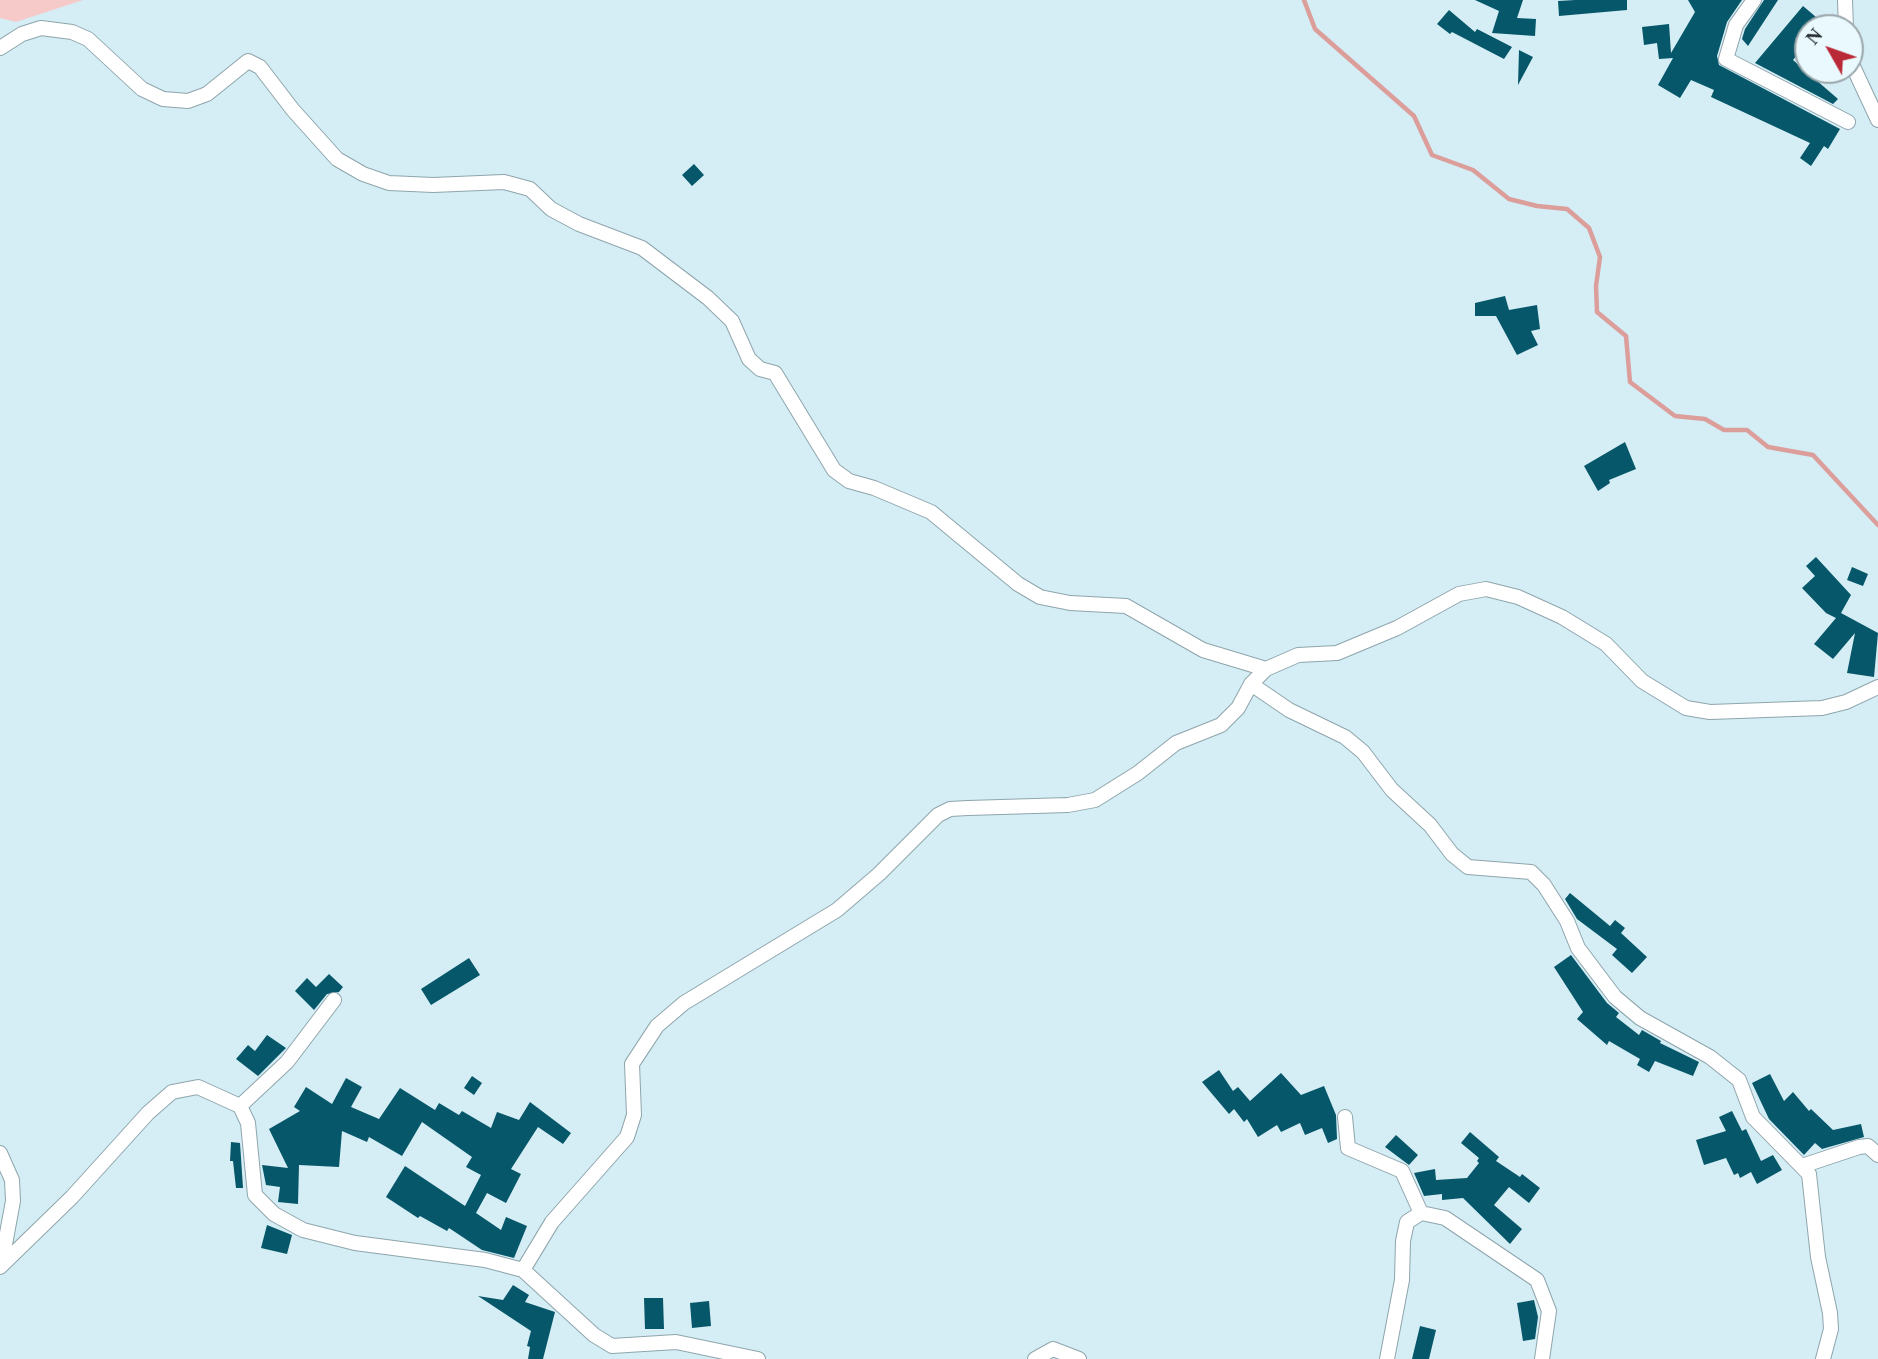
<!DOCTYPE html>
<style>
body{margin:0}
#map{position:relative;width:1878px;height:1359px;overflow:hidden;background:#d5edf5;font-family:"Times New Roman",serif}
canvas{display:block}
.north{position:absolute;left:1794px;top:14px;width:70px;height:70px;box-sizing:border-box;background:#eaf9fd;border:2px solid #9ba7ab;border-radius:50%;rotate:310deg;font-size:19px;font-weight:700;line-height:28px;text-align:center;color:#242d30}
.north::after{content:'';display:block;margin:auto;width:24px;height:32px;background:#ba2937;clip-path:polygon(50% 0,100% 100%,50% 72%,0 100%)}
</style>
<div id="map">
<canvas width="1878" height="1359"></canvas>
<div class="north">N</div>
</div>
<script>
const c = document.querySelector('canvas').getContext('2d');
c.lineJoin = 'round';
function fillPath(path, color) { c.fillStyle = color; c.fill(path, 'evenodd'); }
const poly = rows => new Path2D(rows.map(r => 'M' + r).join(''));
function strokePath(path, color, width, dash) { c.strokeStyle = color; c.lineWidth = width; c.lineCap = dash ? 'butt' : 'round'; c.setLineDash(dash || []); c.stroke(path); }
fillPath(poly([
 [0,0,83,0,16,22,0,18]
]), '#f5cac8');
strokePath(poly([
 [1304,0,1315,29,1414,116,1432,155,1473,170,1509,199,1537,206,1567,209,1589,228,1600,257,1596,286,1597,312,1626,336,1630,382,1675,416,1705,419,1724,430,1747,430,1768,447,1813,455,1878,525]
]), '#dc9e9b', 4.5);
fillPath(poly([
 [1475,0,1523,0,1517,18,1536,19,1535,36,1492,33,1499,11],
 [1575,0,1627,0,1627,10,1559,16,1558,1],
 [1688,0,1742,0,1727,22,1717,56,1719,65,1840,129,1828,149,1824,146,1811,166,1800,158,1810,143,1711,97,1714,90,1691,80,1680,98,1658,85,1673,58,1659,59,1657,43,1644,45,1642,27,1669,24,1671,53,1695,12],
 [1764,0,1778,0,1748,46,1742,39,1745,29],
 [1803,6,1829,28,1808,28,1808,42,1793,60,1838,99,1833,104,1755,63],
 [1449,10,1475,32,1477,29,1512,47,1504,59,1452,32,1450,34,1437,24],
 [1519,50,1533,57,1518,85],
 [694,164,704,175,692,186,682,175],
 [1505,296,1509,310,1537,305,1540,329,1531,331,1538,345,1517,355,1496,316,1475,316,1475,303],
 [1625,442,1636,469,1609,480,1610,483,1598,491,1584,466],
 [1816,557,1851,595,1841,613,1878,633,1874,677,1847,673,1855,633,1833,659,1814,644,1836,618,1826,613,1802,588,1815,576,1806,566],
 [1852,567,1868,574,1863,586,1847,580],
 [1570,893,1610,926,1615,920,1625,928,1621,933,1647,957,1632,973,1612,955,1617,949,1577,919,1565,899],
 [1571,955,1607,1003,1619,1013,1616,1017,1639,1035,1642,1030,1661,1041,1660,1043,1699,1062,1693,1076,1655,1061,1649,1072,1637,1065,1640,1059,1609,1041,1607,1045,1577,1019,1583,1012,1554,967],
 [469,958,480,975,431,1005,421,989],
 [329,974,343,987,339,992,327,994,314,1010,295,991,307,978,316,987],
 [267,1035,286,1048,258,1076,236,1059,248,1045,255,1051],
 [1219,1070,1233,1091,1238,1087,1250,1101,1281,1073,1301,1095,1324,1086,1336,1115,1337,1139,1328,1143,1322,1128,1305,1135,1300,1123,1281,1132,1277,1125,1258,1137,1247,1119,1244,1122,1234,1109,1229,1114,1202,1082],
 [1770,1074,1784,1101,1793,1092,1809,1111,1811,1109,1833,1130,1861,1124,1864,1137,1822,1149,1815,1143,1804,1155,1769,1119,1752,1083],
 [472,1076,482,1083,474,1095,464,1088],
 [346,1078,362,1087,351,1107,379,1119,400,1088,435,1110,439,1103,459,1115,462,1111,491,1128,497,1112,519,1120,530,1102,571,1133,563,1144,538,1127,511,1169,521,1174,506,1203,487,1193,476,1213,501,1230,506,1217,527,1226,514,1258,482,1250,449,1228,447,1231,420,1216,418,1218,386,1197,405,1166,465,1206,481,1175,466,1167,472,1157,422,1122,402,1156,369,1137,367,1142,342,1131,339,1167,299,1165,298,1204,278,1202,280,1187,266,1185,262,1165,288,1168,269,1129,300,1111,294,1107,306,1087,332,1104],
 [1732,1111,1742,1131,1746,1129,1761,1161,1773,1155,1782,1170,1757,1184,1751,1172,1740,1178,1738,1173,1734,1175,1726,1158,1704,1165,1696,1140,1726,1131,1719,1117],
 [1470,1132,1499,1157,1496,1161,1520,1177,1522,1174,1540,1188,1529,1203,1509,1187,1494,1205,1522,1229,1510,1244,1463,1198,1442,1200,1442,1194,1424,1196,1414,1173,1435,1169,1436,1180,1467,1178,1479,1163,1477,1161,1479,1158,1461,1143],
 [1396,1135,1418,1155,1409,1165,1385,1147],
 [231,1142,240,1143,243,1188,236,1188,233,1161,230,1161],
 [267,1225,292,1235,287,1254,261,1248],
 [513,1285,529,1295,525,1302,555,1312,543,1359,528,1359,530,1347,527,1346,531,1331,478,1296,503,1300],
 [644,1298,663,1298,664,1329,645,1329],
 [1534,1300,1538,1317,1535,1339,1523,1341,1517,1303],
 [709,1301,711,1326,692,1328,690,1303],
 [1420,1326,1436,1330,1429,1359,1412,1359]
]), '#055769');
const street = poly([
 [1754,0,1736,25,1726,59,1848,122],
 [1845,0,1846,28],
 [0,48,22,34,41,28,72,32,88,39,142,89,163,99,188,101,207,94,248,61,260,67,293,110,337,159,363,174,389,183,433,185,504,182,530,189,551,209,579,224,642,248,708,298,732,321,749,359,760,369,775,373,834,470,849,481,874,488,931,512,1018,584,1040,597,1070,603,1126,606,1203,650,1266,669],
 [1850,60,1878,120],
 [1251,684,1289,710,1345,737,1363,752,1392,790,1430,825,1452,854,1468,867,1531,872,1544,885,1567,921,1578,948,1615,997,1640,1018,1710,1057,1739,1080,1753,1117,1809,1174,1818,1257,1830,1313,1831,1329,1823,1359],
 [240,1106,287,1062,334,1000],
 [1345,1117,1348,1148,1402,1171,1421,1213],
 [0,1153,12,1180,13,1201,1,1266],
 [1802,1166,1859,1147,1868,1146,1878,1155],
 [0,1267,72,1197,148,1113,172,1092,198,1087,240,1106,248,1123,255,1195,274,1214,303,1230,355,1243,485,1260,523,1270,594,1335,612,1346,676,1342,758,1359],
 [523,1270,552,1222,627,1137,634,1115,632,1064,657,1026,684,1003,837,910,879,874,938,815,950,809,968,808,1068,805,1095,800,1138,773,1176,743,1221,725,1238,708,1251,684,1266,669,1298,655,1337,653,1397,628,1459,594,1486,589,1518,597,1562,617,1606,644,1642,681,1686,708,1710,712,1822,708,1846,702,1878,687],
 [1035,1359,1053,1349,1079,1359],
 [1387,1359,1402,1280,1403,1241,1407,1222,1421,1213,1445,1218,1537,1280,1549,1311,1542,1359]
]);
strokePath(street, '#8ea5ac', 16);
strokePath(street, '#fff', 14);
</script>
